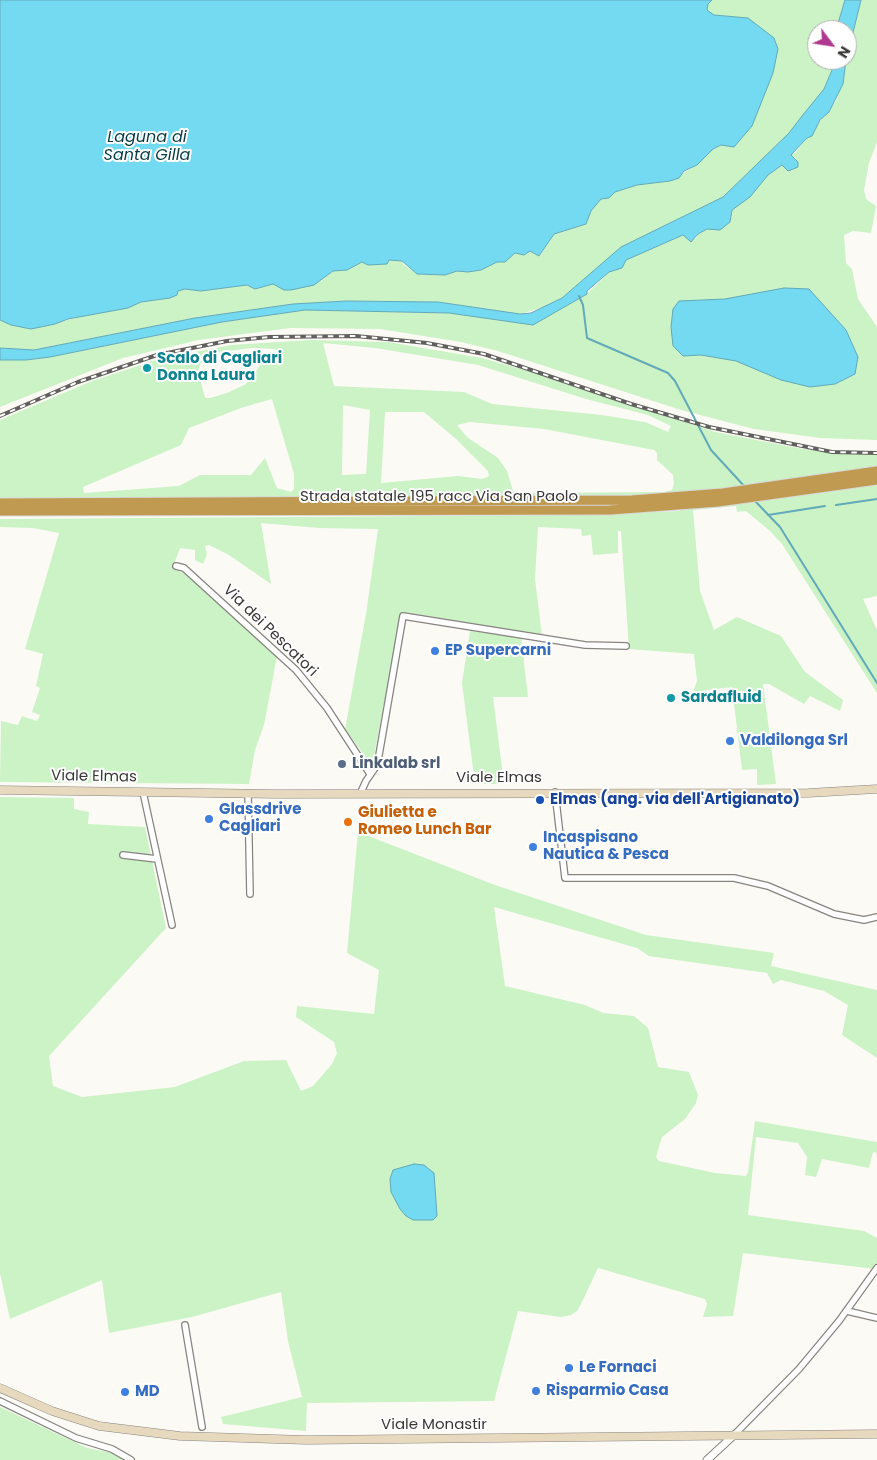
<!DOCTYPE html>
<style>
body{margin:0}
#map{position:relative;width:877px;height:1460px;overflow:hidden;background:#fcfaf5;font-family:Poppins,sans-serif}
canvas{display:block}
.north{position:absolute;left:807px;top:20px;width:50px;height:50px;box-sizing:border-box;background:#fff;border:1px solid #afafae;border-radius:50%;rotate:121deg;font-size:14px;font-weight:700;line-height:20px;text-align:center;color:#383735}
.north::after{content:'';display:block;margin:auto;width:18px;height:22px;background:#b0388e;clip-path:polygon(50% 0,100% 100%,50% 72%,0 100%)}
</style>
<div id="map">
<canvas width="877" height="1460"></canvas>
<div class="north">N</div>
</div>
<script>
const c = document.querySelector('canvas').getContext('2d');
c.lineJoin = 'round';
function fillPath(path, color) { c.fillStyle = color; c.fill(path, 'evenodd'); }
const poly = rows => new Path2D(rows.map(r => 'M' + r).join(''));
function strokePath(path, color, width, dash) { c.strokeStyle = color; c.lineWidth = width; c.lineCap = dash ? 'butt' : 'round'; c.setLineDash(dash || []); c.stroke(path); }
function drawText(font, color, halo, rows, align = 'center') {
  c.font = font + ' Poppins,sans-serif'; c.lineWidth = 4; c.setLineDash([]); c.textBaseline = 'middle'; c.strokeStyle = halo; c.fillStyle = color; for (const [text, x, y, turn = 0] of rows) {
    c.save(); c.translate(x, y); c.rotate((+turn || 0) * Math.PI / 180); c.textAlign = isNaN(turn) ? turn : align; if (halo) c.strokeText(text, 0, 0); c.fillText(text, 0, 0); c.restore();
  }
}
fillPath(poly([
 [712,0,845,0,836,30,817,30,817,60,832,60,832,70,824,89,789,133,723,197,621,247,562,298,545,307,520,314,438,302,346,301,293,304,195,318,34,350,0,348,0,320,11,325,31,329,141,302,170,298,177,291,185,289,201,291,247,285,255,289,273,284,284,290,305,287,321,281,333,271,347,270,362,262,368,265,386,264,388,260,402,261,403,264,417,274,445,275,457,271,468,272,481,270,497,262,505,262,515,253,524,255,530,251,540,256,554,234,586,224,591,211,601,199,609,198,615,192,637,185,670,181,697,165,713,149,721,145,748,18,714,15,707,10,708,4],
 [861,0,877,0,877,142,869,163,864,190,866,199,876,206,871,233,853,231,844,235,846,263,852,269,858,299,877,327,877,440,820,438,754,429,681,410,498,351,461,342,380,329,290,328,199,340,123,358,0,407,0,360,26,360,50,357,222,322,305,310,449,313,533,325,587,294,609,272,622,267,626,260,684,235,696,239,698,234,707,229,730,222,732,210,768,175,782,165,797,159,791,155,796,152,836,101,842,84,846,61],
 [311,340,388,342,482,358,546,376,715,432,803,449,877,452,877,596,863,599,877,630,877,693,782,544,770,531,746,511,737,512,736,506,693,510,700,591,714,630,737,617,781,636,805,672,843,700,840,711,810,696,804,704,769,684,763,684,776,784,757,785,757,769,742,770,732,687,693,692,697,681,694,654,629,649,621,531,618,531,618,553,593,555,591,535,582,536,581,529,538,527,535,579,542,636,409,613,401,616,372,766,345,729,366,614,378,529,319,528,261,523,271,584,229,555,209,545,205,546,207,554,203,564,195,560,195,550,180,548,172,569,184,573,277,656,264,725,255,750,249,784,0,782,1,721,18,725,22,716,37,721,40,715,32,712,40,688,36,686,43,654,25,649,59,533,33,528,0,527,0,519,582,515,680,511,682,493,571,497,0,501,0,420,92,381,159,359,231,345],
 [323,343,375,348,478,365,586,399,648,415,671,426,668,432,645,422,602,415,492,404,464,392,334,386],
 [252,348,275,349,280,356,279,358,269,358,261,364,246,384,227,393,210,398,205,398,198,371,202,359,219,352],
 [272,399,294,474,294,489,291,492,277,488,265,458,251,475,200,475,179,486,84,493,83,487,181,445,189,428,241,408],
 [343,405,370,410,366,474,342,475],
 [385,412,424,412,456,439,488,471,489,476,482,479,458,476,381,483],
 [470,422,544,429,654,450,657,453,657,460,673,475,674,484,672,490,664,492,523,493,513,491,507,471,498,458,467,437,457,425],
 [470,631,521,637,528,697,493,697,504,784,475,784,462,683],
 [0,797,74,798,74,809,89,812,88,824,145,827,166,928,49,1056,53,1086,82,1097,175,1087,244,1061,286,1060,301,1091,313,1086,332,1064,337,1053,334,1042,296,1017,297,1006,374,1014,379,970,347,953,358,832,495,885,646,935,774,953,771,966,877,990,877,1058,842,1035,848,1005,824,991,781,980,773,984,767,973,649,956,637,948,494,907,505,986,585,1005,603,1013,634,1016,648,1028,658,1067,689,1072,698,1095,696,1103,685,1119,662,1137,656,1157,659,1161,715,1173,746,1176,748,1172,755,1121,877,1142,877,1153,873,1152,869,1168,822,1159,816,1177,805,1175,807,1157,798,1143,756,1137,748,1215,864,1231,877,1238,877,1265,875,1269,743,1253,733,1316,703,1317,707,1304,705,1299,598,1268,581,1304,577,1311,571,1315,561,1317,518,1311,494,1401,307,1403,306,1431,223,1424,221,1417,302,1397,288,1341,281,1292,192,1317,109,1333,102,1280,10,1319,0,1273],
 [0,1407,87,1448,113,1453,125,1460,0,1460]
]), '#cbf3c5');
const water = poly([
 [0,0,712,0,708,4,707,10,714,15,748,18,774,38,778,49,773,73,752,126,734,147,721,145,713,149,697,165,684,171,679,178,670,181,637,185,615,192,609,198,601,199,591,211,586,224,554,234,539,256,530,251,524,255,515,253,505,262,497,262,481,270,468,272,457,271,445,275,417,274,402,261,389,260,387,264,368,265,362,262,347,270,333,271,314,285,291,290,284,290,273,284,255,289,247,285,201,291,185,289,178,291,177,295,170,298,141,302,128,308,68,319,55,324,31,329,11,325,0,320,0,0],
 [845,0,861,0,847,57,847,30,836,30,845,0],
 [832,60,846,60,843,84,829,112,820,120,812,136,807,138,791,155,798,162,798,167,788,171,782,165,768,175,750,197,732,210,730,222,720,230,707,229,698,234,691,242,683,235,626,260,622,268,609,272,587,291,587,294,533,325,449,313,305,310,222,322,50,357,26,360,0,360,0,348,34,350,195,318,293,304,346,301,438,302,520,314,531,313,562,298,621,247,723,197,789,133,802,116,824,89,832,70,832,60],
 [784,288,809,289,846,330,858,357,855,374,835,384,810,387,781,380,736,361,701,355,683,356,673,346,671,327,673,309,679,301,725,299,784,288],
 [414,1164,424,1165,434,1173,437,1216,433,1220,413,1220,406,1216,400,1209,391,1192,390,1179,393,1170,414,1164]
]);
fillPath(water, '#74daf2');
strokePath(water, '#62a9b9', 1);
strokePath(poly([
 [579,296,583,305,587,338,668,373,675,381,711,450,745,487],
 [755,501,780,527,877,683],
 [836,505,877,499],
 [768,515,825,506]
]), '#62a9b9', 2);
const minor = poly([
 [176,566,184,568,296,670,327,708,370,774],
 [143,792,172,925],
 [361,792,366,781,375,768,379,755,403,616,585,645,626,646],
 [555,792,565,878,734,878,768,886,834,914,864,920,877,917],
 [248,793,250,894],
 [123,855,157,859],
 [847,1311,877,1318],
 [185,1325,202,1427],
 [0,1401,76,1438,112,1449,131,1460],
 [734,1435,799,1369,839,1321,877,1268]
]);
const tertiary = poly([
 [707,1460,734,1435]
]);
const secondary = poly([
 [0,790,277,794,808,793,877,789],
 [0,1388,52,1411,99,1426,180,1436,306,1440,877,1434]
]);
const trunk = poly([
 [0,503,632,500,723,493,877,471],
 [0,511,610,510,718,502,877,480]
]);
strokePath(minor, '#878480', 8);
strokePath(tertiary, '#878480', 9);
strokePath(secondary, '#878480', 9);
strokePath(trunk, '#d7d7d7', 11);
strokePath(minor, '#fff', 5.5);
strokePath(tertiary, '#fff', 7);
strokePath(secondary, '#e7d9be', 8);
strokePath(trunk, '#c09a50', 9);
const rail = poly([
 [0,416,78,382,157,355,227,341,269,337,356,336,427,343,484,354,631,404,709,427,832,452,877,453]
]);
strokePath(rail, '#62605e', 4);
strokePath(rail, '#fff', 2, [5.5]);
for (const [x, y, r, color] of [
 [147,368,5,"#0f9aa8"],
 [435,651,5,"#3f7fe0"],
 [671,698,5,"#0f9aa8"],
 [730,741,5,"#3f7fe0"],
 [342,764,5,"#5c6f8a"],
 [540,800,5,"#1a4fb4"],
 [209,819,5,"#3f7fe0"],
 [348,822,5,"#e8710a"],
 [533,847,5,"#3f7fe0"],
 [569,1368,5,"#3f7fe0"],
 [536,1391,5,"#3f7fe0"],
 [125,1392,5,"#3f7fe0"]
]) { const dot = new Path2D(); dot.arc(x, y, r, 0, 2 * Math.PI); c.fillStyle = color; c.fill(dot); strokePath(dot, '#fff', 2); }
drawText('bold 15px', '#0d838f', '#fff', [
 ["Scalo di Cagliari",157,359],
 ["Donna Laura",157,376],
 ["Sardafluid",681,698]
], 'left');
drawText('15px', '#383735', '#fff', [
 ["Strada statale 195 racc Via San Paolo",439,497],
 ["Via dei Pescatori",270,631,44],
 ["Viale Elmas",94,777,1],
 ["Viale Elmas",499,778],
 ["Viale Monastir",434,1425]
]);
drawText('bold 15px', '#366cbe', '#fff', [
 ["EP Supercarni",445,651],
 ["Valdilonga Srl",740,741],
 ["Glassdrive",219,810],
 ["Cagliari",219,827],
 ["Incaspisano",543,838],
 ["Nautica & Pesca",543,855],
 ["Le Fornaci",579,1368],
 ["Risparmio Casa",546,1391],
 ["MD",135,1392]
], 'left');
drawText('bold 15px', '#4e5e75', '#fff', [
 ["Linkalab srl",352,764]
], 'left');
drawText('bold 15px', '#164399', '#fff', [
 ["Elmas (ang. via dell'Artigianato)",550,800]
], 'left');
drawText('bold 15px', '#c56008', '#fff', [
 ["Giulietta e",358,813],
 ["Romeo Lunch Bar",358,830]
], 'left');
drawText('italic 16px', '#073943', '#fff', [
 ["Laguna di",147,138],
 ["Santa Gilla",147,156]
]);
</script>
